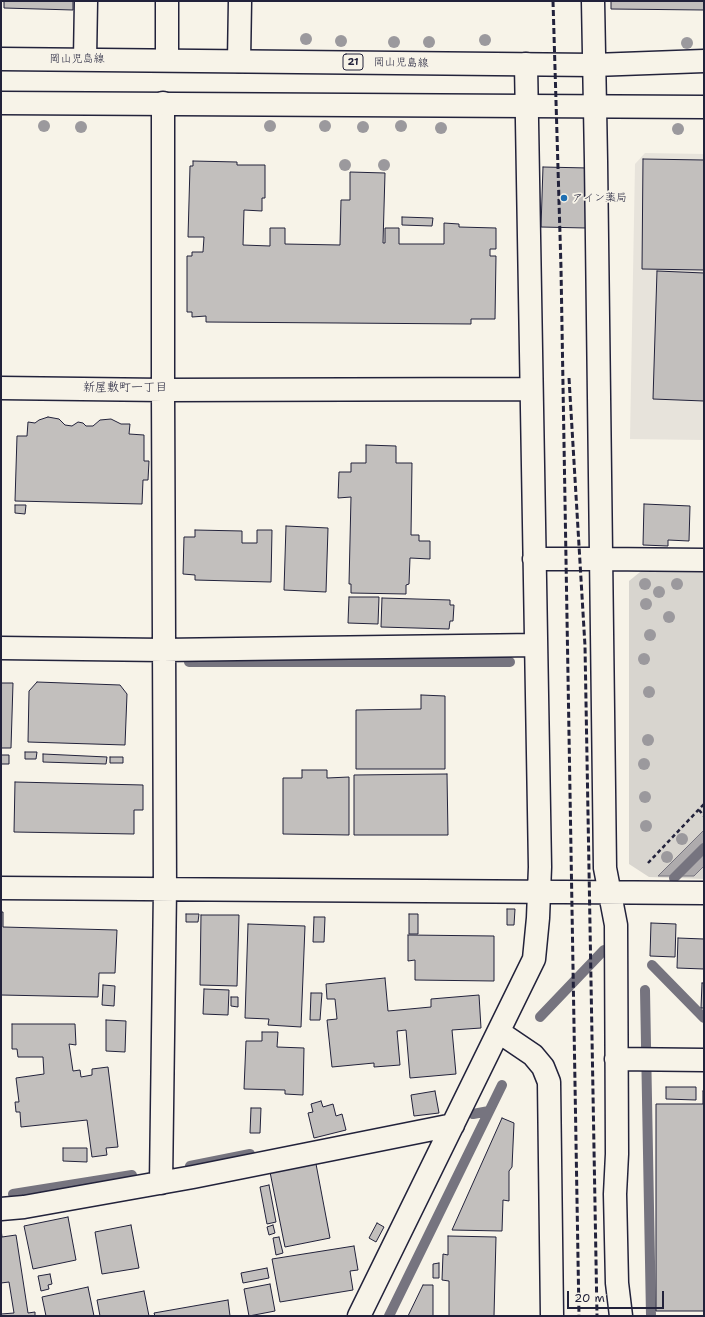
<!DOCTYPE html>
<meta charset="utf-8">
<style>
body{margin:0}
#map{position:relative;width:705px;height:1317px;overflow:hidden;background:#f7f3e8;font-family:"Shantell Sans",sans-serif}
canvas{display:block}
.frame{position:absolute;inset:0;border:2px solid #22223b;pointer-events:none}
.scale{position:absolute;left:567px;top:1291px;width:97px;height:18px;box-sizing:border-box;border:2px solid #22223b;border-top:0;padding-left:5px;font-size:12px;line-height:14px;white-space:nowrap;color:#22223b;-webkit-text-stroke:3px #f7f3e8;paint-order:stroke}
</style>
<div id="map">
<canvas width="705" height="1317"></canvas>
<div class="frame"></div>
<div class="scale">20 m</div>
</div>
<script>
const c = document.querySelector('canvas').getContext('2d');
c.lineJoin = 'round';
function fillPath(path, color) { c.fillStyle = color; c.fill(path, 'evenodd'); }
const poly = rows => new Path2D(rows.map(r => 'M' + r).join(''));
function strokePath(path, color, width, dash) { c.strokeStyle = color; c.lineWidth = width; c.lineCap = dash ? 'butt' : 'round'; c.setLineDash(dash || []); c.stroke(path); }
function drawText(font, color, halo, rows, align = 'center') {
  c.font = font + ' "Shantell Sans","Klee One",sans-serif'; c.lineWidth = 3.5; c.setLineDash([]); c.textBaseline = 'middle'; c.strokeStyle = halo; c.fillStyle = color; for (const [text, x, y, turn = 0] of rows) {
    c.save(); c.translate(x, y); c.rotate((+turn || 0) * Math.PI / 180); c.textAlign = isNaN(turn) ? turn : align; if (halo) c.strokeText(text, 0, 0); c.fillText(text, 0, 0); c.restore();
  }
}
fillPath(poly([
 [645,153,704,154,704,440,630,439,635,164]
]), '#e7e3db');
fillPath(poly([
 [645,568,704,568,704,879,649,877,629,864,629,581]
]), '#d8d5cf');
const water = poly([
 [704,830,704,866,694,876,658,876,704,830]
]);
fillPath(water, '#aeabad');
strokePath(water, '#76747f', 1);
strokePath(poly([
 [189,662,510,662],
 [674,878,704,848],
 [652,965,704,1018],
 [645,990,651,1316],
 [540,1017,604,950],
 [473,1114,489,1111],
 [190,1166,250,1154],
 [13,1194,132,1175],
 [389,1316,502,1085]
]), '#76747f', 10);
const building = poly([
 [4,1,73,1,73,10,4,8,4,1],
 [611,1,704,1,704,10,611,9,611,1],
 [643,159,704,160,704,270,642,269,643,159],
 [193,161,237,162,237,165,265,165,265,198,262,198,262,211,244,210,243,245,270,246,270,228,285,228,285,244,340,245,341,200,350,200,350,172,385,173,383,243,385,243,385,228,399,228,399,244,444,244,444,223,459,224,459,227,496,228,496,249,490,249,490,256,496,256,495,319,471,319,471,324,206,322,206,316,192,317,192,312,187,312,187,256,192,256,192,252,203,252,204,237,188,237,190,166,193,166,193,161],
 [543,167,588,168,586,228,541,227,543,167],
 [402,217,433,218,432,226,402,225,402,217],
 [657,271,704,273,704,401,653,399,657,271],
 [48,417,59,419,65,425,72,426,78,422,83,423,86,426,93,426,100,420,111,419,121,424,130,424,129,434,144,435,144,461,149,461,148,480,143,480,142,504,15,501,17,436,27,436,28,422,35,423,39,420,48,417],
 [366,445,396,446,396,463,412,463,411,535,419,535,419,541,430,541,430,559,410,558,409,584,406,585,406,594,351,593,351,584,349,584,351,497,338,498,339,472,351,472,351,463,366,463,366,445],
 [644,504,690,506,689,541,668,540,668,546,643,545,644,504],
 [15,505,26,505,25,514,15,513,15,505],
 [286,526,328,528,326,592,284,590,286,526],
 [195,530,242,531,242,543,257,543,257,530,272,530,271,582,195,580,195,575,183,574,184,537,195,537,195,530],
 [349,597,379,597,378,624,348,623,349,597],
 [382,598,450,600,450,605,454,605,453,621,450,621,449,629,381,627,382,598],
 [37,682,120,685,127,694,125,745,28,742,29,691,37,682],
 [1,683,13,683,11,748,1,748,1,683],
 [421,695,445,696,445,769,356,769,356,710,421,709,421,695],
 [25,752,37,752,36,759,25,759,25,752],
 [43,754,107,757,106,764,43,762,43,754],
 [1,755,9,755,9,764,1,764,1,755],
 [110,757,123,757,123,763,110,763,110,757],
 [302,770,327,770,327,778,349,777,349,835,283,834,283,778,302,778,302,770],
 [447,774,448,835,354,835,354,775,447,774],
 [15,782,143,785,143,810,134,810,134,834,14,832,15,782],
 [507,909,515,909,514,925,507,925,507,909],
 [1,912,3,912,3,927,117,930,115,973,99,973,98,997,1,995,1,912],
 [186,914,199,914,198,922,186,922,186,914],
 [409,914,418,914,418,934,409,934,409,914],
 [201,915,239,915,237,986,200,985,201,915],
 [314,917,325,917,324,942,313,942,314,917],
 [651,923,676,924,675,957,650,956,651,923],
 [248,924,305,926,301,1027,268,1025,269,1019,245,1018,248,924],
 [408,935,494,936,494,981,415,980,415,960,408,961,408,935],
 [678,938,704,939,704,969,677,968,678,938],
 [385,978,388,1011,431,1007,431,999,479,995,481,1028,452,1030,456,1074,410,1078,406,1030,397,1031,400,1065,374,1067,374,1063,332,1067,327,1020,337,1019,335,999,327,999,326,984,385,978],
 [702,983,704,983,704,1008,701,1008,702,983],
 [103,985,115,986,114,1006,102,1005,103,985],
 [204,989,229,990,228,1015,203,1014,204,989],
 [311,993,322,993,320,1020,310,1020,311,993],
 [231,997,238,997,238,1007,231,1006,231,997],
 [106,1020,126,1021,125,1052,106,1051,106,1020],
 [12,1024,75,1024,76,1045,69,1044,73,1071,80,1070,81,1077,92,1075,92,1069,108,1067,118,1147,106,1148,107,1155,92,1157,87,1120,21,1127,20,1112,16,1112,15,1102,19,1102,16,1078,44,1074,43,1057,18,1057,17,1049,12,1049,12,1024],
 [262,1032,278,1032,277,1047,304,1048,303,1095,285,1094,285,1090,244,1089,246,1041,262,1041,262,1032],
 [666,1087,696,1087,696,1100,666,1099,666,1087],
 [435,1091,439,1113,414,1116,411,1095,435,1091],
 [703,1091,704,1091,704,1315,704,1311,656,1311,656,1104,703,1104,703,1091],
 [321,1101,323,1107,333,1104,336,1116,342,1114,346,1130,314,1138,308,1113,313,1112,311,1104,321,1101],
 [251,1108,261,1108,260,1133,250,1133,251,1108],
 [502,1118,514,1123,512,1167,509,1171,509,1201,503,1200,502,1231,452,1230,502,1118],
 [63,1148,87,1148,87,1162,63,1161,63,1148],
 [316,1164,330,1238,285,1247,270,1172,316,1164],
 [269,1185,276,1222,267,1224,260,1187,269,1185],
 [68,1217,76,1260,33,1269,24,1226,68,1217],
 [377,1223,384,1227,376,1242,369,1238,377,1223],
 [131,1225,139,1268,102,1274,95,1232,131,1225],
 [273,1225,275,1233,269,1235,267,1227,273,1225],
 [1,1229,2,1237,16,1235,28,1313,35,1312,35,1316,1,1316,1,1314,14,1313,9,1282,1,1283,1,1229],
 [448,1236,496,1237,494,1316,449,1316,449,1281,442,1280,443,1254,448,1255,448,1236],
 [279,1237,283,1253,276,1255,273,1238,279,1237],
 [354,1246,358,1270,350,1271,353,1290,280,1302,272,1259,354,1246],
 [439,1263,439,1278,433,1278,433,1264,439,1263],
 [267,1268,269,1278,243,1283,241,1273,267,1268],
 [50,1274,52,1284,48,1285,49,1289,41,1291,38,1276,50,1274],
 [270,1284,275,1311,249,1316,244,1289,270,1284],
 [423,1285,433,1285,433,1316,408,1316,423,1285],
 [88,1287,94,1316,46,1316,42,1297,88,1287],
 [144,1291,149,1316,100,1316,97,1300,144,1291],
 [228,1300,230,1316,155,1316,154,1313,228,1300]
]);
fillPath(building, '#c2bfbd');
strokePath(building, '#22223b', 1);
const minor = poly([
 [593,1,596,161,605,868,616,925,617,1154,615,1194,617,1283,621,1316],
 [85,59,86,1],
 [167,60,167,1],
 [239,61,240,1],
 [1,388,163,390,531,389],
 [534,559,602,559,704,560],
 [1,648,163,650,536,645],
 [1,888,704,893],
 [499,1032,533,1055,543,1067,549,1082,552,1316],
 [616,1059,704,1060],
 [161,1183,165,889,163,390,163,103],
 [1,1209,24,1207,193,1177,453,1125],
 [359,1316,534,959,538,918,540,867,526,64]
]);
const major = poly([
 [1,59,594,65,704,61],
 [1,103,704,107]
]);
strokePath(minor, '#22223b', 25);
strokePath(major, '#22223b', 25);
strokePath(poly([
 [699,810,704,816],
 [648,863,704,804]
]), '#22223b', 2.5, [4, 3]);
strokePath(minor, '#f7f3e8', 22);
strokePath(major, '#f7f3e8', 22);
strokePath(poly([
 [553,1,561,268,579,1316],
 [569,378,585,646,597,1316]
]), '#22223b', 3, [6, 3]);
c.fillStyle = '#9b999d';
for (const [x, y] of [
 [306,39],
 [485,40],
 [341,41],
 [394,42],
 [429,42],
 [687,43],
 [44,126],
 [270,126],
 [325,126],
 [401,126],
 [81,127],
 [363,127],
 [441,128],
 [678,129],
 [345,165],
 [384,165],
 [645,584],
 [677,584],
 [659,592],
 [646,604],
 [669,617],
 [650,635],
 [644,659],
 [649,692],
 [648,740],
 [644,764],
 [645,797],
 [646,826],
 [682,839],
 [667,857]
]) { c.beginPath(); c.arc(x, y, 6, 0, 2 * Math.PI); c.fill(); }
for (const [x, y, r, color] of [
 [564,198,4,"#1f6fb2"]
]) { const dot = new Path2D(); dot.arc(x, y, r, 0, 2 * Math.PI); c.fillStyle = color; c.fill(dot); strokePath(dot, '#f7f3e8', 1.5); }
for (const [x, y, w] of [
 [353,62,20]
]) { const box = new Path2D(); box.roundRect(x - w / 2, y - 8, w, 16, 3); c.fillStyle = '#f7f3e8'; c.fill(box); strokePath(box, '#22223b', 1); }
drawText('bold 10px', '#22223b', null, [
 ["21",353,62]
]);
drawText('11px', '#22223b', '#f7f3e8', [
 ["岡山児島線",77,59],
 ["岡山児島線",401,63,1]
]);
drawText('11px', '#22223b', '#f7f3e8', [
 ["アイン薬局",572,198]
], 'left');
drawText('12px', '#22223b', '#f7f3e8', [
 ["新屋敷町一丁目",125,388]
]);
</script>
